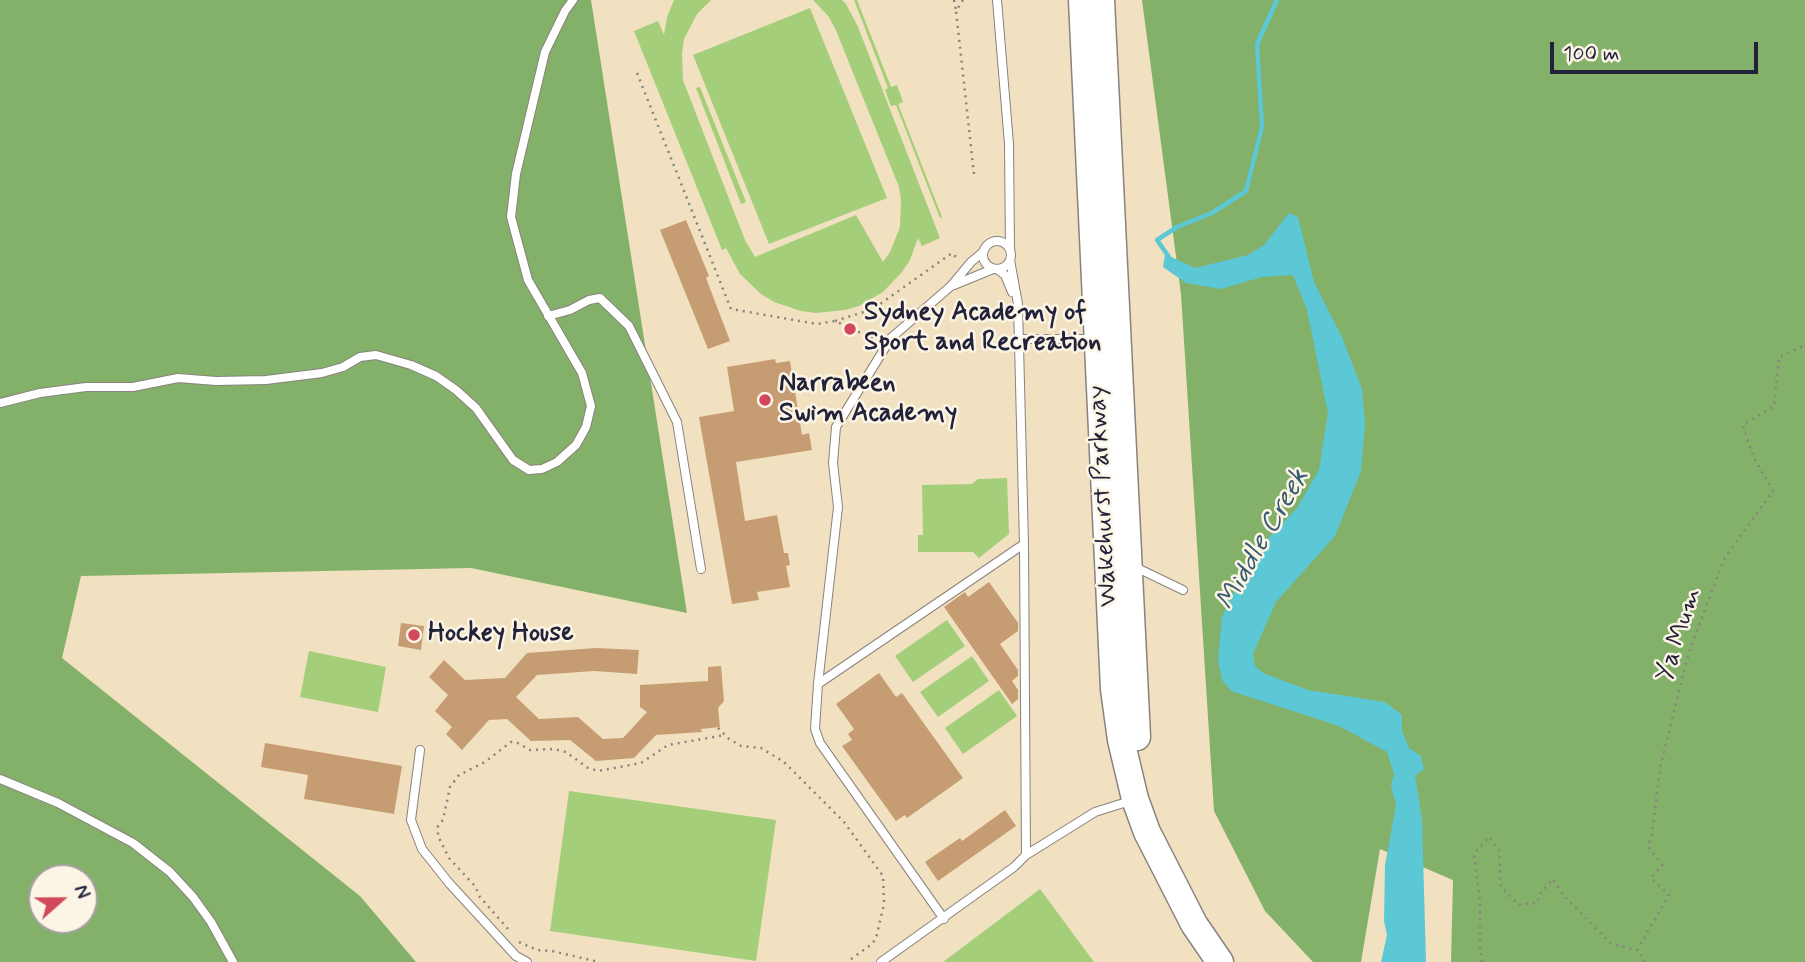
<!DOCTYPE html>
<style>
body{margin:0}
#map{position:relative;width:1805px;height:962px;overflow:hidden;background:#f1e1c1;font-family:Mynerve,sans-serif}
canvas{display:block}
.north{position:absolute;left:28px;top:864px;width:70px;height:70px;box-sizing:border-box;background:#fcf5e5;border:2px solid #a5a1a1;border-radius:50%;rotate:69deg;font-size:19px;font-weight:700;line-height:28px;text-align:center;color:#22223b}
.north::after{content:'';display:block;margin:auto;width:24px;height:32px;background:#d1495b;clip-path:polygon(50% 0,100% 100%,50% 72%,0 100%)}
.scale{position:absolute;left:1550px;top:42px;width:208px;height:32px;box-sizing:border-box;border:4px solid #22223b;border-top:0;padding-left:9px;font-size:21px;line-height:24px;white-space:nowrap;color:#22223b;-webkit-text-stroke:5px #fcf5e5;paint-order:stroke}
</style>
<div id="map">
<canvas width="1805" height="962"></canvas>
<div class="north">N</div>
<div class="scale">100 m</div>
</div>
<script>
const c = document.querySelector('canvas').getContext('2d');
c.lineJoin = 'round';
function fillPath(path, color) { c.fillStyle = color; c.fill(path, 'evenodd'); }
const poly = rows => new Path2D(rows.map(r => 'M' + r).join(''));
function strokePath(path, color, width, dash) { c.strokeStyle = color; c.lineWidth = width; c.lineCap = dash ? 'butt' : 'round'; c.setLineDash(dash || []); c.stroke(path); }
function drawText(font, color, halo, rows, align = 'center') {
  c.font = font + ' Mynerve,sans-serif'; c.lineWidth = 5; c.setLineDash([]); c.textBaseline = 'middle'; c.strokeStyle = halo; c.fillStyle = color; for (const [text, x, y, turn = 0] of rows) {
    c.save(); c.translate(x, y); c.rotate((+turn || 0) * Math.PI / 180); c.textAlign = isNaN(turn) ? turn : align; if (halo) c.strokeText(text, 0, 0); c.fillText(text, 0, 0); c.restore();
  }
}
fillPath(poly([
 [674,0,711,0,697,14,684,39,682,53,683,80,745,240,755,257,856,215,883,262,890,252,900,227,901,200,899,187,835,28,828,16,813,0,842,0,846,4,858,27,940,238,922,246,918,238,910,260,902,272,883,292,859,306,845,310,816,313,801,311,774,302,761,294,740,274,726,248,722,250,634,31,658,21,664,35,667,17],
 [854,0,857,0,891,87,897,85,903,102,898,104,942,217,940,218,896,105,891,106,885,90,888,88],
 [810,8,887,198,769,244,693,55],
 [700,87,746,202,741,204,696,88],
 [1007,478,1009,534,979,558,973,552,918,552,918,535,923,535,922,485,972,484,978,479],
 [947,620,965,646,913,682,895,656],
 [309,651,386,667,378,712,300,697],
 [972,656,989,681,938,717,920,692],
 [999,690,1017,716,963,754,945,728],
 [569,791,776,820,756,961,550,931],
 [1040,889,1094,962,943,962]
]), '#a4ce7a');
fillPath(poly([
 [0,0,591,0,687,613,471,568,81,576,62,658,360,896,416,962,0,962],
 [42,878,84,878,84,920,42,920],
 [1142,0,1805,0,1805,962,1451,962,1453,880,1380,849,1361,962,1313,962,1265,911,1214,811,1181,294]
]), '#83b16a');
fillPath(poly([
 [1289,213,1298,217,1314,282,1342,337,1362,389,1365,424,1361,471,1335,536,1276,602,1253,654,1255,666,1263,673,1308,690,1385,702,1402,715,1402,731,1409,748,1421,756,1424,769,1415,776,1422,819,1426,962,1381,962,1387,935,1384,921,1385,865,1396,805,1391,785,1394,774,1387,752,1339,726,1231,691,1222,680,1218,660,1222,617,1252,556,1297,508,1319,470,1328,413,1307,310,1293,275,1262,277,1221,289,1186,283,1163,267,1165,254,1195,268,1248,255,1264,245]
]), '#5cc7d5');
strokePath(poly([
 [1169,257,1157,240,1177,227,1212,213,1246,191,1262,127,1257,44,1277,0]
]), '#5cc7d5', 4.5);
fillPath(poly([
 [686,220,709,276,706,278,730,341,708,349,660,230],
 [775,359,776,363,790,361,802,435,809,433,812,450,736,462,745,521,777,515,784,553,788,553,790,565,786,566,790,587,757,592,759,600,732,604,699,417,734,411,727,367],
 [989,582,1018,623,1018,631,1000,644,1018,670,1018,676,1012,681,1018,690,1018,699,1012,704,944,607,965,592,968,597],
 [401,623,424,626,421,650,398,646],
 [596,648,639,650,637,674,594,671,537,675,516,697,539,719,578,717,603,739,623,738,647,712,640,707,640,685,708,681,708,667,721,666,724,701,718,708,720,727,701,729,702,732,656,735,634,758,596,761,570,740,531,741,507,719,489,720,462,750,446,734,452,727,435,711,448,695,429,677,444,660,465,680,505,678,527,653],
 [879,673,896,697,902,693,963,778,907,818,905,815,896,821,842,746,852,740,848,734,854,729,836,704],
 [265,743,402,766,394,814,304,799,308,775,261,767],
 [1005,810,1016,826,938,881,925,862,960,838,962,841]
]), '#c69d72');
const service = poly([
 [997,0,1009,144,1010,249],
 '983 255a14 14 0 1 1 28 0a14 14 0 1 1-28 0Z',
 [1010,260,1018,304,1024,544,1026,855],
 [997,269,1005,275,1012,292],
 [954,285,993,269],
 [548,316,570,310,589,300,600,298,629,326,677,422,701,569],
 [1017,339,1095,339],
 [0,403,40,393,86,387,133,387,178,378,216,381,266,380,322,373,343,367,360,357,376,355,411,365,436,376,456,390,476,408,513,460,529,470,542,469,557,462,576,445,586,427,591,406,582,373,528,280,511,217,516,174,545,52,565,11,573,0],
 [1133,566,1183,590],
 [818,684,1024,544],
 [420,750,411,820,422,849,449,883,516,956,527,962],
 [0,779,58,803,133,843,170,872,193,897,211,922,233,962],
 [944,919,820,743,815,729,818,684,838,507,833,463,836,427,891,338,951,286,971,262,983,252],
 [881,962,1014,867,1026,855,1095,812,1130,801]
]);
const primary = poly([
 [1082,0,1114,689,1121,740,1135,799,1147,832,1194,924,1220,962],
 [1101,0,1137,737]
]);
strokePath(service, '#8a827e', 10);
strokePath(primary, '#8a827e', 29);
strokePath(poly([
 [954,0,956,11],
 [963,0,956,11,974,174],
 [637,73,731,309,817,324,835,321,878,341],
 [835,321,873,309,952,253,959,260],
 [718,728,729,739,741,746,761,748,784,762,844,822,883,876,884,904,876,938,872,944,847,962],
 [508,929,480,897,475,886,449,858,438,836,438,826,443,820,450,787,459,775,485,762,511,742,516,742,530,750,554,749,566,752,588,768,598,771,641,763,668,745,725,735],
 [519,942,537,950,552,951,599,962],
 [1482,962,1480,950,1480,901,1474,854,1489,837,1499,850,1501,887,1519,905,1537,903,1540,894,1553,879,1564,896,1611,944,1637,950],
 [1645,962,1637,950,1669,895,1651,878,1662,865,1648,846,1652,833,1660,768,1688,655,1724,559,1773,491,1753,456,1743,425,1774,406,1779,357,1805,345]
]), '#8a827e', 2.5, [2, 5]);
strokePath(service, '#fff', 8);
strokePath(primary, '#fff', 26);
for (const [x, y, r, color] of [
 [850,329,7,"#d1495b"],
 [765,400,7,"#d1495b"],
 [414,635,7,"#d1495b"]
]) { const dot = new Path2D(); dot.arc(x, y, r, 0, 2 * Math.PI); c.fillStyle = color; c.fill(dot); strokePath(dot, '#fcf5e5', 2.5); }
drawText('bold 26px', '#22223b', '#fcf5e5', [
 ["Sydney Academy of",864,314],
 ["Sport and Recreation",864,344],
 ["Narrabeen",779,385],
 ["Swim Academy",779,415],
 ["Hockey House",428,635]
], 'left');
drawText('26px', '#22223b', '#fcf5e5', [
 ["Wakehurst Parkway",1104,496,-93],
 ["Ya Mum",1680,635,-72]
]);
drawText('italic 28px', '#365c71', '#fcf5e5', [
 ["Middle Creek",1264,540,-60]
]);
</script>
